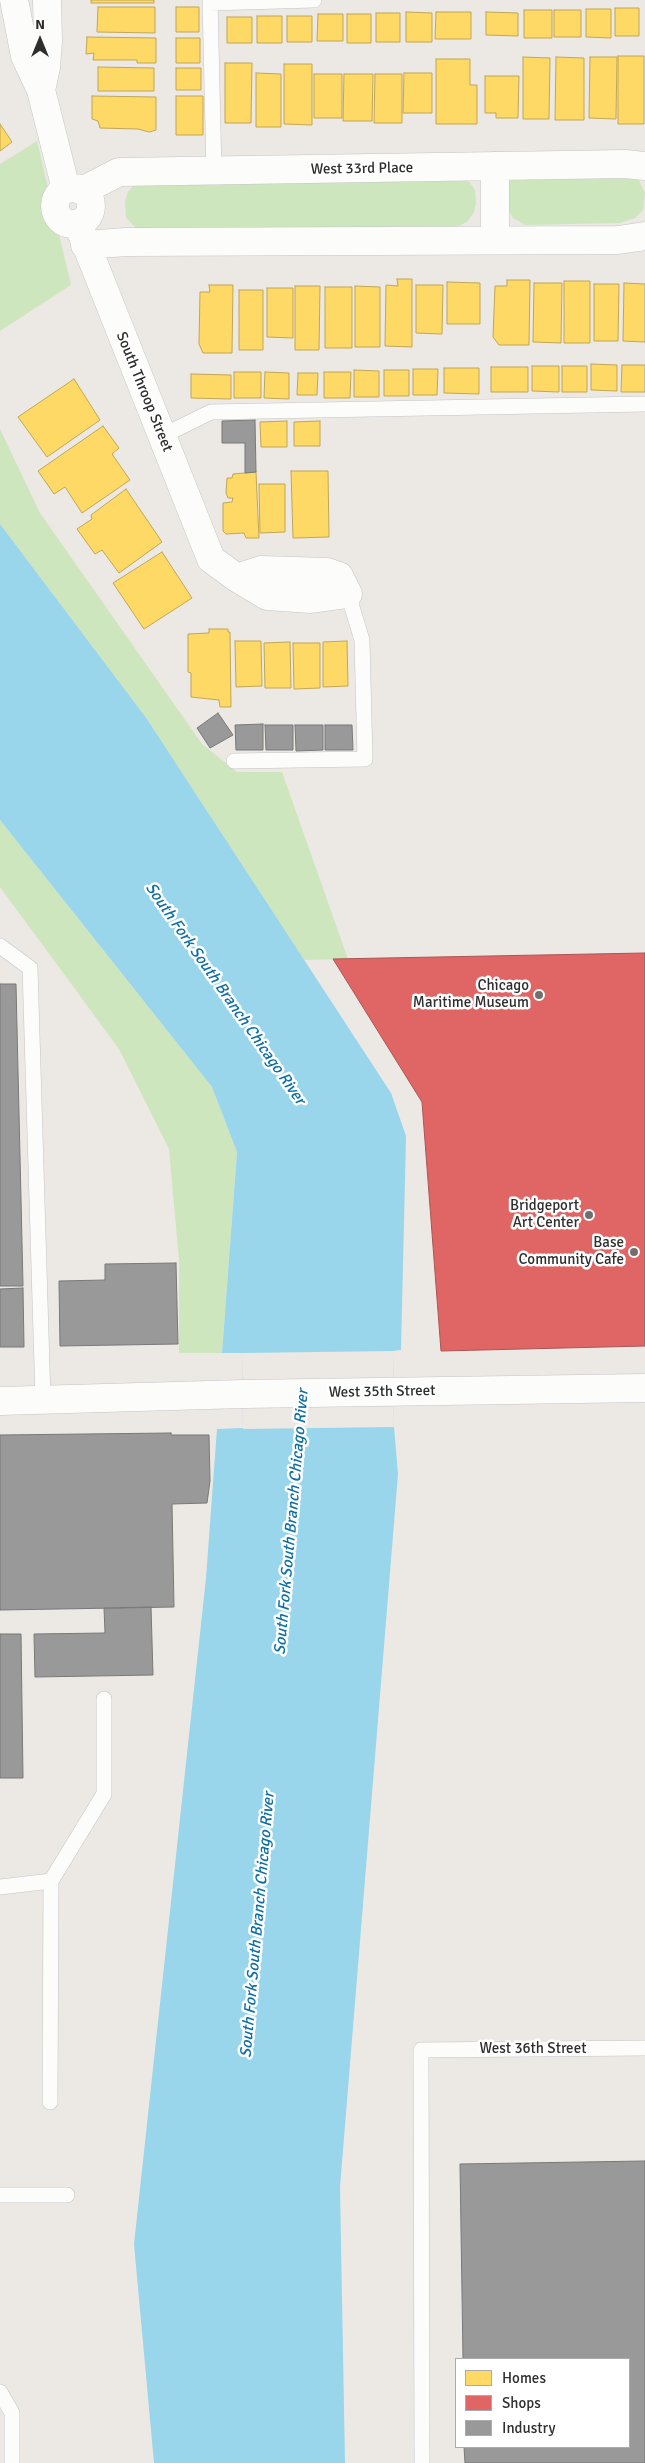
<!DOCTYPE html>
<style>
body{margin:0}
#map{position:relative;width:645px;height:2463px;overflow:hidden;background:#ece8e4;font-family:Signika,sans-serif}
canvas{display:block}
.legend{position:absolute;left:455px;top:2358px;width:175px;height:90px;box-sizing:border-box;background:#fff;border:1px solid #ababab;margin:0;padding:6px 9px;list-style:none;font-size:15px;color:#2e2e2e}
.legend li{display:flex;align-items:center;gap:10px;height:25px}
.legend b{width:25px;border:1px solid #ababab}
.north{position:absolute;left:15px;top:15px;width:50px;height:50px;-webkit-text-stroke:4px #fff;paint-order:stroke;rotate:0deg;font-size:14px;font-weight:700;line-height:20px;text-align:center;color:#2e2e2e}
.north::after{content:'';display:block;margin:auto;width:18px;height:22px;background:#2e2e2e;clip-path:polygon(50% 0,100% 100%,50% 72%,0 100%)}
</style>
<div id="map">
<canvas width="645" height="2463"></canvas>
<ul class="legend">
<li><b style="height:14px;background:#ffd966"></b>Homes</li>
<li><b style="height:14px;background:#e06666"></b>Shops</li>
<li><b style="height:14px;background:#999"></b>Industry</li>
</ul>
<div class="north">N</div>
</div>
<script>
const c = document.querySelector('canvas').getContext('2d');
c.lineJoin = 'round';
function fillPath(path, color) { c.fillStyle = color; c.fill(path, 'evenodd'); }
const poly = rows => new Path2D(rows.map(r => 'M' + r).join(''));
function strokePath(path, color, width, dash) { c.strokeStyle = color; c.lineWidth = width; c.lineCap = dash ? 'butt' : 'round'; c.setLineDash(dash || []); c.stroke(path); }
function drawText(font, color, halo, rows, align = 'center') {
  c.font = font + ' Signika,sans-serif'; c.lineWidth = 5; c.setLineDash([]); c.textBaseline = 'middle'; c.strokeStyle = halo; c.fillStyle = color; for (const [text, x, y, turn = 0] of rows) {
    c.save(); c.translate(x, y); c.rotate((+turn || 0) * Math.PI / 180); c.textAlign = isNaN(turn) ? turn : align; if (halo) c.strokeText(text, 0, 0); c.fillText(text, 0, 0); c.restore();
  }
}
fillPath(poly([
 [37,141,71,285,0,331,0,164],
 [522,172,638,178,645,193,643,210,635,218,620,223,525,225,513,218,507,207,508,183],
 [468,180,475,190,476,203,474,212,467,222,454,228,137,229,126,218,125,201,128,192,136,182],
 [0,429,40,513,202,744,237,772,282,772,348,959,304,960,147,719,0,524],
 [0,820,212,1087,237,1152,222,1353,179,1353,179,1260,169,1149,119,1049,0,887]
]), '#cee6be');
fillPath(poly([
 [0,524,147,719,391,1093,406,1136,401,1350,393,1351,394,1427,398,1474,340,2187,345,2463,154,2463,134,2244,206,1578,217,1429,243,1428,242,1353,222,1353,237,1152,212,1087,0,820]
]), '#99d6ec');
fillPath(poly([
 [393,1351,394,1427,243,1429,242,1353]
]), '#ece8e4');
const homes = poly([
 [91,0,154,0,154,3,91,3,91,0],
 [98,7,155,7,155,33,97,32,98,7],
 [176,7,199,7,199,32,176,32,176,7],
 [615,8,639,8,639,36,615,36,615,8],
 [586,9,611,9,611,38,586,37,586,9],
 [524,10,552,10,552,38,524,38,524,10],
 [554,10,581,10,581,37,554,37,554,10],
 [406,12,432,13,432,42,406,42,406,12],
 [436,12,471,12,471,39,435,39,436,12],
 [486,12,518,13,518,36,486,35,486,12],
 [376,13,400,13,400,42,376,42,376,13],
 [318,14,343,14,343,41,317,41,318,14],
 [347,14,371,14,371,43,347,43,347,14],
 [257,16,282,16,282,43,257,43,257,16],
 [287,16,312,16,312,42,287,42,287,16],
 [227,17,252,17,252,43,227,43,227,17],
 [87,37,156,38,156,63,137,63,137,60,93,60,94,53,86,54,87,37],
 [176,38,200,38,200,63,176,63,176,38],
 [618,56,644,56,644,124,618,124,618,56],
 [523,57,550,58,549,119,523,119,523,57],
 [556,57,584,58,584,120,555,120,556,57],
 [590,57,617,57,616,119,589,118,590,57],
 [436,59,470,59,470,85,477,85,477,124,436,124,436,59],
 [225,63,252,63,251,123,225,123,225,63],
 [284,64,312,64,312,125,284,124,284,64],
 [98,67,154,68,154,91,98,91,98,67],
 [176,68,201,68,201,90,176,90,176,68],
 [256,73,281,74,281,127,256,127,256,73],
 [404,73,432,73,432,113,403,113,404,73],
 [314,74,342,74,342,118,314,118,314,74],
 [344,74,373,74,372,121,343,121,344,74],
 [375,74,402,74,402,123,374,123,375,74],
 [485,76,519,76,518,118,496,118,496,113,485,113,485,76],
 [92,96,156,97,156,130,149,132,138,129,100,128,98,121,92,119,92,96],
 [176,96,203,96,203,135,176,135,176,96],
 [0,124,12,142,0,151,0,124],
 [397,279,412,279,412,347,385,346,386,285,398,286,397,279],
 [507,280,530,280,529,345,499,345,493,337,495,286,507,286,507,280],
 [564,281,590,281,590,343,564,343,564,281],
 [447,282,480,283,480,324,447,324,447,282],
 [534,283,562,283,561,343,533,342,534,283],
 [624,283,645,284,645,342,623,341,624,283],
 [594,284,619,284,618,341,594,341,594,284],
 [209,285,233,285,232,353,203,353,199,344,200,292,210,292,209,285],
 [416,285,443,285,442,334,416,333,416,285],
 [295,286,320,286,319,350,295,350,295,286],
 [355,286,380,287,380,347,355,347,355,286],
 [325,287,352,287,352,348,325,348,325,287],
 [267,288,293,288,293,338,267,337,267,288],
 [239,290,263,290,263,350,239,350,239,290],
 [591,364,617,365,617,391,591,390,591,364],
 [622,365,645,365,645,392,621,392,622,365],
 [532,366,559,366,559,392,532,391,532,366],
 [562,366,587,366,587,392,562,392,562,366],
 [491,367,528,367,528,392,491,392,491,367],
 [444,368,479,368,479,394,444,393,444,368],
 [413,369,438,369,437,395,413,395,413,369],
 [354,370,379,371,379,397,354,397,354,370],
 [384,370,409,370,409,396,384,396,384,370],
 [234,372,261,372,261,398,234,398,234,372],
 [265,372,289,373,289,399,264,398,265,372],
 [324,372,351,372,350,398,324,398,324,372],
 [298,373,318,373,317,395,297,395,298,373],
 [191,374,231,375,231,399,191,398,191,374],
 [74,379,100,420,47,457,18,417,74,379],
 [287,421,287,447,261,447,260,422,287,421],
 [320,421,320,446,294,446,294,422,320,421],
 [103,426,119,448,112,454,130,480,82,513,65,487,54,494,38,471,103,426],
 [291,471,328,471,329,537,293,538,291,471],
 [256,472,259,538,246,538,244,533,226,534,223,531,223,503,232,502,233,498,228,498,226,493,227,478,232,478,233,474,256,472],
 [259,484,285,484,285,532,260,533,259,484],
 [126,489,162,542,119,573,102,550,95,554,77,529,92,519,91,515,126,489],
 [162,552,192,598,144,629,113,583,162,552],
 [209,629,228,629,228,632,230,632,231,707,220,707,219,700,191,697,191,673,188,672,188,634,209,633,209,629],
 [235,641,261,641,262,686,236,687,235,641],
 [347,641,348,686,323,687,323,642,347,641],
 [290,642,291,688,265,688,264,643,290,642],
 [293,643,320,643,320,688,294,689,293,643]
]);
fillPath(homes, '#ffd966');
strokePath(homes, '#c0a655', 1);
const shops = poly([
 [645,953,645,1346,441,1351,422,1102,333,959,645,953]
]);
fillPath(shops, '#e06666');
strokePath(shops, '#ab5555', 1);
const industry = poly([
 [255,420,256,472,245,473,245,443,222,443,222,421,255,420],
 [218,713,233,735,210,748,197,728,218,713],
 [263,724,263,750,236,750,235,725,263,724],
 [265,725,293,725,293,750,266,750,265,725],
 [295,725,323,725,323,750,296,751,295,725],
 [325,725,352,725,353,750,325,750,325,725],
 [0,984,16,984,23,1286,0,1286,0,984],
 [176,1263,178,1344,60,1346,59,1281,105,1280,105,1264,176,1263],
 [23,1288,24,1347,0,1347,0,1289,23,1288],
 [171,1433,171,1435,209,1435,210,1481,207,1503,172,1504,174,1607,0,1610,0,1435,171,1433],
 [151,1607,153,1675,35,1677,34,1634,105,1633,104,1608,151,1607],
 [0,1634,21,1634,23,1778,0,1778,0,1634],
 [645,2161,645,2463,465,2463,464,2447,629,2447,629,2359,463,2359,460,2164,645,2161]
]);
fillPath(industry, '#999');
strokePath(industry, '#797979', 1);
const service = poly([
 [210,0,214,172],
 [210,3,314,0],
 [162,436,211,412,645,404],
 [234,761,365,759,362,640,348,594],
 [0,946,30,968,43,1400],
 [0,1887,51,1881,104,1794,104,1699],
 [50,2102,51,1881],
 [0,2195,67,2195],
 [0,2392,12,2413,12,2463],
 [422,2463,421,2050,645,2048]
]);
const minor = poly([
 [14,0,25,56,41,90,66,189],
 [41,90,46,67,48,41,47,0],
 [495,166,495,240],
 '55 206a18 18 0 1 1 36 0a18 18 0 1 1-36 0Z',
 [82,191,119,172,625,164,645,166],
 [78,224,211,559,237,578,267,596,311,599,348,594,339,576,327,572,261,570,237,578],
 [85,245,126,242,618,240,645,236]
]);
const secondary = poly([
 [0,1401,243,1394,645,1388]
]);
strokePath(service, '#c5c4c5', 16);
strokePath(minor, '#c5c4c5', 29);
strokePath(secondary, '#c5c4c5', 29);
strokePath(service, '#fcfcfb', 15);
strokePath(minor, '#fcfcfb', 28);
strokePath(secondary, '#fcfcfb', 28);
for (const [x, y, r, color] of [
 [539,995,5,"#706f6e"],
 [589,1215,5,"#706f6e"],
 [634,1252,5,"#706f6e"]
]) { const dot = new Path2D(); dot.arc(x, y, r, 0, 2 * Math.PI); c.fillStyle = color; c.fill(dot); strokePath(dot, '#fff', 2); }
drawText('15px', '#2e2e2e', '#fff', [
 ["West 33rd Place",362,169,-1],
 ["South Throop Street",144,392,68],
 ["West 35th Street",382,1392,-1],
 ["West 36th Street",533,2049]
]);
drawText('15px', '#2e2e2e', '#fff', [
 ["Chicago",529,986],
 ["Maritime Museum",529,1003],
 ["Bridgeport",579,1206],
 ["Art Center",579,1223],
 ["Base",624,1243],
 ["Community Cafe",624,1260]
], 'right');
drawText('italic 16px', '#0d6fa3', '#fff', [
 ["South Fork South Branch Chicago River",225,994,55],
 ["South Fork South Branch Chicago River",292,1522,-85],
 ["South Fork South Branch Chicago River",258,1925,-85]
]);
</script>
